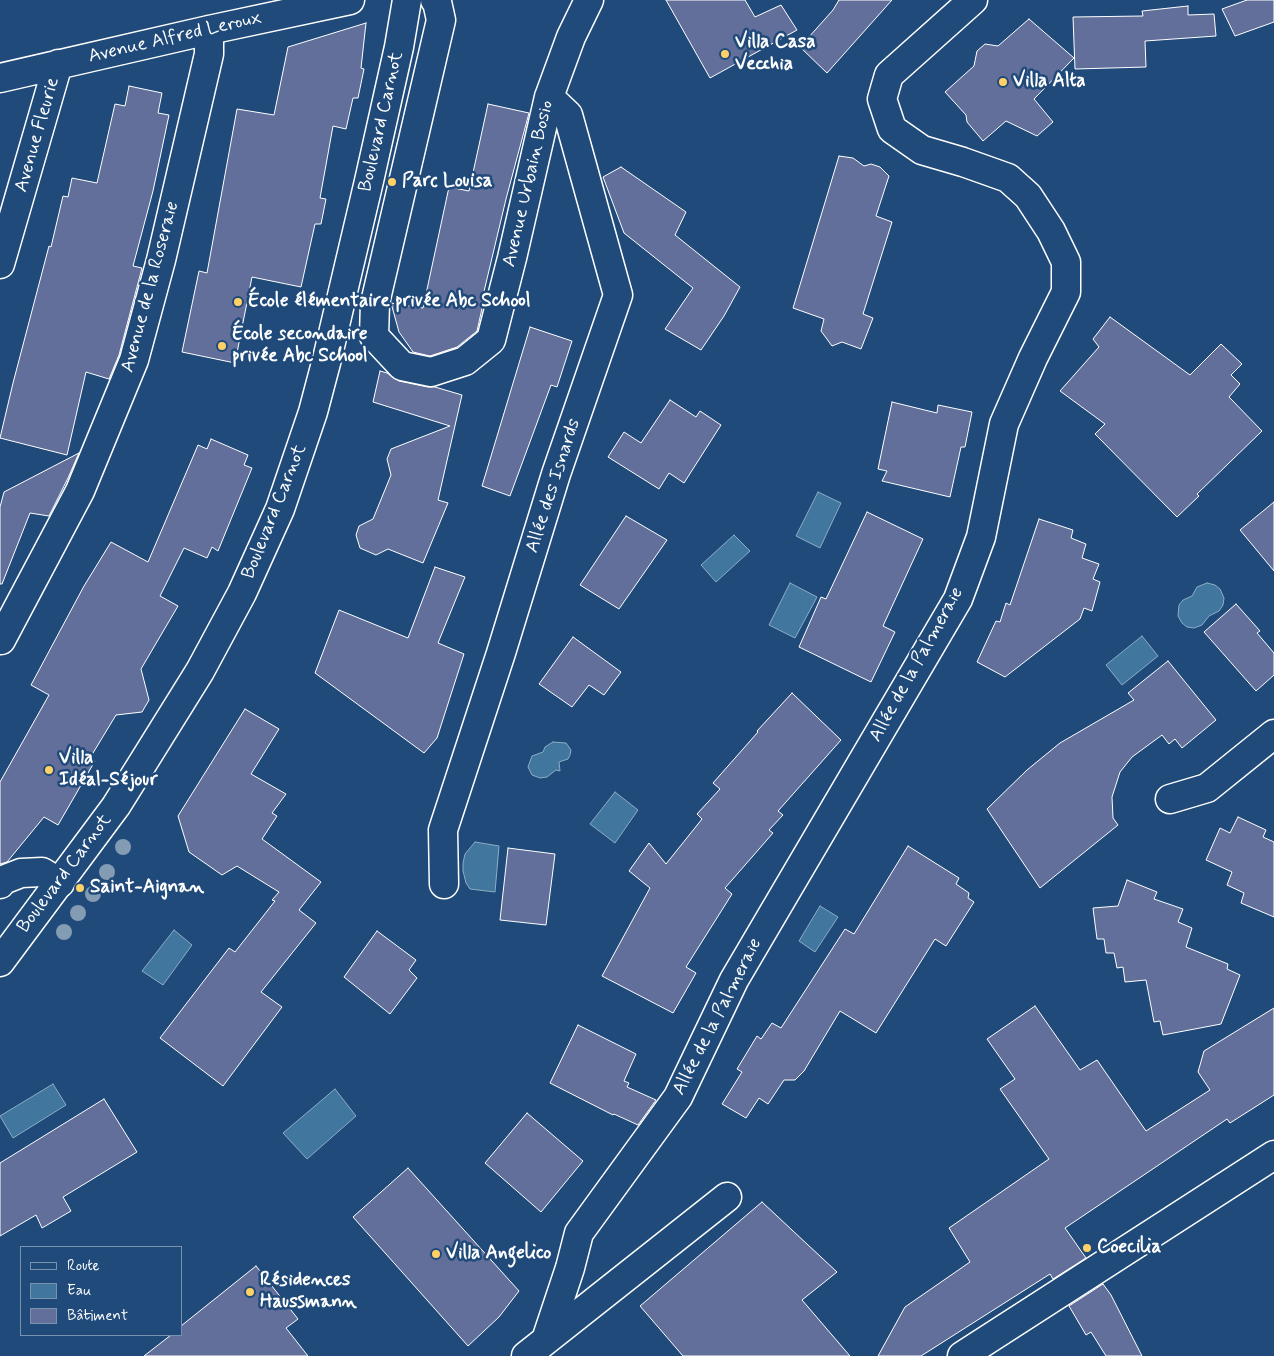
<!DOCTYPE html>
<meta charset="utf-8">
<style>
body{margin:0}
#map{position:relative;width:1274px;height:1356px;overflow:hidden;background:#1f4a7a;font-family:Mynerve,sans-serif}
canvas{display:block}
.legend{position:absolute;left:20px;top:1246px;width:162px;height:90px;box-sizing:border-box;background:#1f4a7a;border:1px solid #7992af;margin:0;padding:6px 9px;list-style:none;font-size:15px;color:#fff}
.legend li{display:flex;align-items:center;gap:10px;height:25px}
.legend b{width:25px;border:1px solid #7992af}
</style>
<div id="map">
<canvas width="1274" height="1356"></canvas>
<ul class="legend">
<li><b style="height:6px;background:#1f4a7a"></b>Route</li>
<li><b style="height:14px;background:#41779e"></b>Eau</li>
<li><b style="height:14px;background:#626f9b"></b>Bâtiment</li>
</ul>
</div>
<script>
const c = document.querySelector('canvas').getContext('2d');
c.lineJoin = 'round';
function fillPath(path, color) { c.fillStyle = color; c.fill(path, 'evenodd'); }
const poly = rows => new Path2D(rows.map(r => 'M' + r).join(''));
function strokePath(path, color, width, dash) { c.strokeStyle = color; c.lineWidth = width; c.lineCap = dash ? 'butt' : 'round'; c.setLineDash(dash || []); c.stroke(path); }
function drawText(font, color, halo, rows, align = 'center') {
  c.font = font + ' Mynerve,sans-serif'; c.lineWidth = 5; c.setLineDash([]); c.textBaseline = 'middle'; c.strokeStyle = halo; c.fillStyle = color; for (const [text, x, y, turn = 0] of rows) {
    c.save(); c.translate(x, y); c.rotate((+turn || 0) * Math.PI / 180); c.textAlign = isNaN(turn) ? turn : align; if (halo) c.strokeText(text, 0, 0); c.fillText(text, 0, 0); c.restore();
  }
}
const water = poly([
 [818,492,841,503,820,548,796,536,818,492],
 [734,535,750,551,716,582,701,565,734,535],
 [790,583,817,597,795,638,769,625,790,583],
 [1207,583,1215,585,1220,589,1224,598,1223,605,1219,611,1209,616,1202,625,1194,628,1187,627,1182,623,1178,616,1179,605,1183,600,1192,596,1197,587,1207,583],
 [1142,636,1158,656,1122,685,1106,665,1142,636],
 [553,742,566,743,571,750,570,755,568,759,559,762,560,771,556,770,547,777,540,778,532,775,528,767,532,756,543,752,545,747,553,742],
 [615,792,638,810,615,843,590,824,615,792],
 [475,842,499,846,495,892,470,889,466,883,463,871,463,863,465,854,475,842],
 [820,906,838,917,815,952,799,941,820,906],
 [174,930,192,945,163,985,142,971,174,930],
 [53,1084,66,1105,13,1138,0,1116,53,1084],
 [335,1089,356,1116,307,1159,283,1133,335,1089]
]);
fillPath(water, '#41779e');
strokePath(water, '#8dadc5', 1);
const building = poly([
 [666,0,745,0,755,17,781,5,797,30,710,78,666,0],
 [839,0,892,0,827,73,800,47,833,10,839,0],
 [1247,0,1274,0,1274,22,1235,36,1222,9,1247,0],
 [1188,6,1188,15,1214,14,1216,36,1145,41,1146,67,1075,69,1073,17,1143,16,1142,11,1188,6],
 [1029,19,1074,58,1034,99,1053,122,1037,136,1006,121,983,141,967,122,966,115,945,92,974,66,977,51,985,44,998,46,1029,19],
 [366,23,361,68,364,69,358,98,353,98,346,129,333,126,320,198,326,199,321,224,315,224,301,287,252,277,235,363,182,352,199,271,207,273,237,109,274,115,288,47,366,23],
 [129,86,162,93,158,113,169,115,153,191,133,266,142,268,119,355,109,379,86,372,67,455,0,438,13,383,49,246,51,247,63,196,68,197,72,178,97,183,115,104,125,106,129,86],
 [488,104,529,113,506,199,481,304,483,304,477,331,457,347,430,356,413,352,399,332,391,303,423,308,449,187,469,191,488,104],
 [839,156,853,158,864,166,871,164,880,167,889,176,876,216,892,222,863,314,873,318,861,349,842,342,832,346,821,331,824,319,793,308,839,156],
 [621,167,686,212,675,235,740,287,724,316,701,350,665,329,693,288,624,233,603,177,621,167],
 [1110,317,1190,375,1221,344,1242,364,1231,375,1240,384,1229,397,1262,431,1197,494,1199,496,1177,517,1095,434,1105,424,1060,391,1099,347,1093,339,1110,317],
 [530,327,572,341,557,387,551,385,510,496,482,486,530,327],
 [380,371,387,373,399,381,428,387,435,387,462,395,438,500,448,503,423,563,388,549,376,555,360,548,356,535,359,526,373,519,391,475,387,459,391,449,450,426,373,402,380,371],
 [670,400,696,417,700,411,721,425,684,483,669,473,659,489,608,457,624,432,641,443,670,400],
 [892,402,937,413,938,405,972,412,965,447,961,447,950,497,882,481,887,471,878,469,892,402],
 [211,439,248,455,244,465,252,468,218,551,212,547,207,558,184,548,160,596,178,606,141,669,149,700,142,712,116,715,90,758,95,761,58,825,44,817,7,862,0,864,0,782,49,695,31,685,84,586,111,542,148,562,198,445,207,449,211,439],
 [79,453,68,478,49,516,30,513,2,584,0,584,0,507,4,492,79,453],
 [1274,502,1274,571,1240,530,1274,502],
 [867,512,923,539,883,626,895,632,871,682,799,647,821,597,826,599,867,512],
 [626,516,667,540,619,609,580,585,626,516],
 [1039,519,1073,530,1071,538,1086,544,1082,558,1099,564,1093,579,1100,582,1092,611,1084,608,1080,619,1005,677,977,662,996,621,1000,622,1006,603,1010,605,1039,519],
 [435,567,465,577,438,643,464,654,437,738,424,753,315,673,339,610,408,638,435,567],
 [1236,604,1260,631,1257,633,1274,653,1274,675,1256,691,1204,632,1236,604],
 [573,637,621,672,604,695,589,685,572,707,539,684,573,637],
 [1168,661,1216,720,1182,748,1175,739,1169,744,1162,735,1132,757,1120,772,1112,797,1113,818,1118,825,1040,888,987,809,1027,770,1060,743,1134,700,1128,693,1168,661],
 [792,693,841,740,778,811,783,815,769,830,773,833,725,888,732,894,686,967,696,973,673,1013,602,976,650,888,629,871,649,843,666,864,702,819,697,814,720,789,713,783,758,732,757,731,792,693],
 [245,709,279,729,251,774,286,794,272,813,277,816,262,839,321,882,299,910,316,923,261,992,282,1007,223,1086,160,1038,229,948,235,952,275,901,272,900,279,892,237,866,222,875,189,852,178,816,245,709],
 [1238,817,1266,830,1263,837,1274,842,1274,917,1241,903,1244,893,1227,885,1232,872,1206,860,1220,828,1230,833,1238,817],
 [908,846,959,878,956,884,969,893,968,898,974,902,946,946,935,939,876,1033,840,1011,804,1071,795,1080,784,1080,768,1104,759,1098,746,1118,722,1104,742,1072,737,1069,757,1036,761,1039,772,1023,781,1028,845,929,854,934,908,846],
 [508,848,555,854,546,925,500,920,508,848],
 [1127,880,1157,892,1154,899,1183,909,1178,922,1192,928,1186,947,1228,964,1227,969,1240,975,1221,1024,1163,1035,1160,1021,1154,1022,1146,980,1125,982,1123,967,1117,968,1114,953,1106,953,1104,939,1097,939,1093,908,1118,906,1127,880],
 [377,931,416,960,409,970,417,978,390,1014,344,977,377,931],
 [1035,1006,1080,1070,1097,1060,1146,1131,1210,1090,1198,1072,1204,1051,1274,1008,1274,1095,1230,1123,1227,1119,1065,1228,1086,1258,1053,1279,1050,1274,921,1356,878,1356,905,1307,970,1262,949,1228,1049,1159,1000,1089,1015,1079,987,1039,1035,1006],
 [578,1025,636,1054,624,1081,629,1083,627,1087,656,1100,638,1125,614,1114,613,1115,550,1083,578,1025],
 [104,1099,137,1152,63,1197,71,1211,42,1228,36,1215,0,1236,0,1163,104,1099],
 [527,1113,583,1161,541,1212,485,1163,527,1113],
 [408,1168,519,1291,499,1317,468,1346,353,1217,408,1168],
 [762,1202,837,1272,802,1300,850,1356,683,1356,640,1306,762,1202],
 [256,1266,298,1319,286,1328,308,1356,144,1356,171,1335,181,1335,181,1326,256,1266],
 [1103,1284,1111,1295,1142,1356,1106,1356,1091,1332,1086,1335,1069,1306,1103,1284]
]);
fillPath(building, '#626f9b');
strokePath(building, '#fff', 1);
const minor = poly([
 [435,0,437,2,441,20,375,303,374,336,402,366,431,372,465,361,491,340,512,258,549,97,571,37,589,0],
 [0,78,209,30,350,0],
 [0,264,58,64],
 [1,640,80,491,134,360,161,260,209,54,209,30],
 [1170,799,1207,788,1274,734],
 [0,884,3,880,21,873,42,872,60,883],
 [444,884,443,830,501,653,556,474,618,295,568,115,549,97],
 [546,1340,570,1268,579,1233,678,1097,734,980,958,599,981,537,1004,424,1033,358,1066,292,1066,262,1051,231,1028,196,1008,178,963,162,922,150,892,129,882,99,889,75,973,0],
 [526,1356,727,1197],
 [962,1356,1274,1155]
]);
const major = poly([
 [0,962,116,806,200,671,242,593,280,509,313,412,327,359,369,181,399,47,407,0]
]);
strokePath(minor, '#fff', 31);
strokePath(major, '#fff', 31);
strokePath(minor, '#1f4a7a', 28);
strokePath(major, '#1f4a7a', 28);
c.fillStyle = '#839cb4';
for (const [x, y] of [
 [123,847],
 [107,872],
 [93,894],
 [78,913],
 [64,932]
]) { c.beginPath(); c.arc(x, y, 8, 0, 2 * Math.PI); c.fill(); }
for (const [x, y, r, color] of [
 [725,54,5,"#ffd166"],
 [1003,82,5,"#ffd166"],
 [392,182,5,"#ffd166"],
 [238,302,5,"#ffd166"],
 [222,346,5,"#ffd166"],
 [49,770,5,"#ffd166"],
 [80,888,5,"#ffd166"],
 [1087,1248,5,"#ffd166"],
 [436,1254,5,"#ffd166"],
 [250,1292,5,"#ffd166"]
]) { const dot = new Path2D(); dot.arc(x, y, r, 0, 2 * Math.PI); c.fillStyle = color; c.fill(dot); strokePath(dot, '#1f4a7a', 2); }
drawText('19px', '#fff', '#1f4a7a', [
 ["Avenue Alfred Leroux",175,38,-13],
 ["Boulevard Carnot",382,122,-77],
 ["Avenue Fleurie",38,135,-74],
 ["Avenue Urbain Bosio",529,184,-77],
 ["Avenue de la Roseraie",151,287,-75],
 ["Allée des Isnards",554,486,-72],
 ["Boulevard Carnot",275,512,-68],
 ["Allée de la Palmeraie",917,665,-61],
 ["Boulevard Carnot",65,874,-53],
 ["Allée de la Palmeraie",718,1017,-63]
]);
drawText('bold 19px', '#fff', '#1f4a7a', [
 ["Villa Casa",735,43],
 ["Vecchia",735,65],
 ["Villa Alta",1013,82],
 ["Parc Louisa",402,182],
 ["École élémentaire privée Abc School",248,302],
 ["École secondaire",232,335],
 ["privée Abc School",232,357],
 ["Villa",59,759],
 ["Idéal-Séjour",59,781],
 ["Saint-Aignan",90,888],
 ["Coecilia",1097,1248],
 ["Villa Angelico",446,1254],
 ["Résidences",260,1281],
 ["Haussmann",260,1303]
], 'left');
</script>
